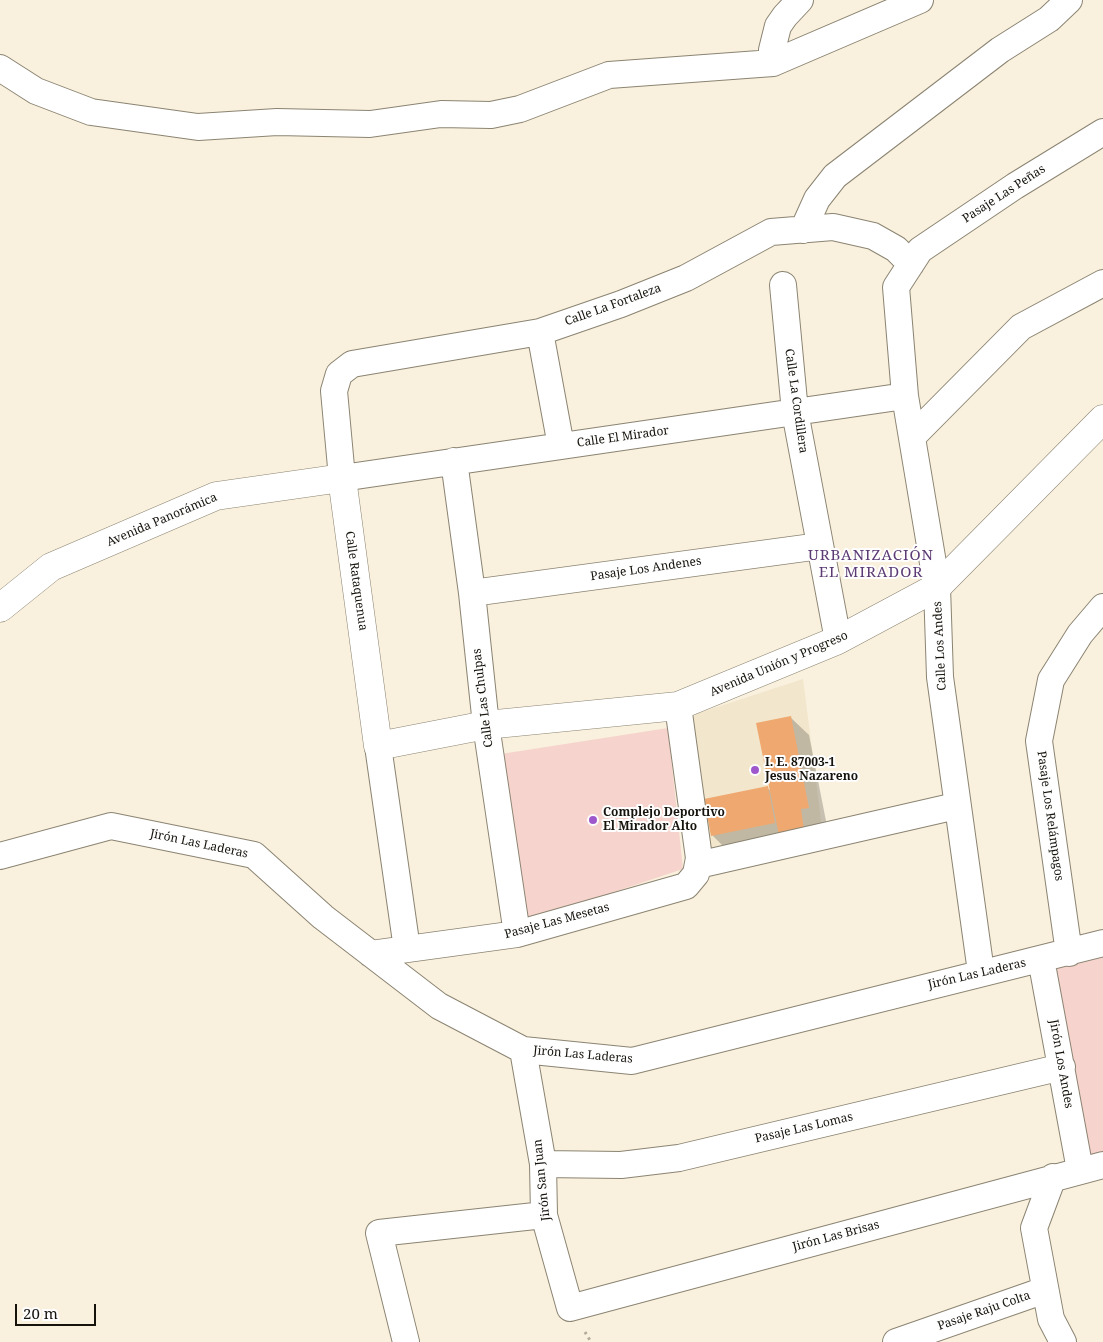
<!DOCTYPE html>
<meta charset="utf-8">
<style>
body{margin:0}
#map{position:relative;width:1103px;height:1342px;overflow:hidden;background:#f9f0dd;font-family:"Noto Serif",serif}
canvas{display:block}
.scale{position:absolute;left:15px;top:1304px;width:81px;height:22px;box-sizing:border-box;border:2px solid #16130d;border-top:0;padding-left:6px;font-size:15px;line-height:18px;white-space:nowrap;color:#16130d;-webkit-text-stroke:4px #fefefe;paint-order:stroke}
</style>
<div id="map">
<canvas width="1103" height="1342"></canvas>
<div class="scale">20 m</div>
</div>
<script>
const c = document.querySelector('canvas').getContext('2d');
c.lineJoin = 'round';
function fillPath(path, color) { c.fillStyle = color; c.fill(path, 'evenodd'); }
const poly = rows => new Path2D(rows.map(r => 'M' + r).join(''));
function strokePath(path, color, width, dash) { c.strokeStyle = color; c.lineWidth = width; c.lineCap = dash ? 'butt' : 'round'; c.setLineDash(dash || []); c.stroke(path); }
function drawText(font, color, halo, rows, align = 'center') {
  c.font = font + ' "Noto Serif",serif'; c.lineWidth = 4; c.setLineDash([]); c.textBaseline = 'middle'; c.strokeStyle = halo; c.fillStyle = color; for (const [text, x, y, turn = 0] of rows) {
    c.save(); c.translate(x, y); c.rotate((+turn || 0) * Math.PI / 180); c.textAlign = isNaN(turn) ? turn : align; if (halo) c.strokeText(text, 0, 0); c.fillText(text, 0, 0); c.restore();
  }
}
fillPath(poly([
 [803,679,822,828,714,853,705,847,691,720,696,714]
]), '#f2e6cc');
fillPath(poly([
 [668,728,683,869,527,921,501,754],
 [1103,952,1103,1154,1084,1158,1053,968]
]), '#f6d3cc');
fillPath(poly([
 [790,717,809,735,827,826,731,854,713,836,706,800,767,788,771,791]
]), '#0003');
fillPath(poly([
 [791,716,809,808,801,809,804,830,779,835,756,723],
 [768,786,775,823,711,836,704,799]
]), '#efa86f');
const minor = poly([
 [773,63,772,50,778,26,785,16,800,0],
 [0,68,36,91,91,112,198,127,277,122,370,124,441,114,491,115,520,109,609,75,773,63,920,0],
 [803,230,817,199,835,176,1000,50,1049,19,1069,0],
 [783,285,795,412,838,640],
 [540,332,561,446],
 [905,396,342,478,334,391,339,374,352,364,540,332,621,304,686,278,771,232,833,227,873,236,896,249,911,264],
 [912,437,1021,327,1103,283],
 [454,461,472,593,486,725,517,934],
 [472,593,820,546],
 [378,746,407,949],
 [0,856,111,826,254,855,323,917,439,1006,523,1050,632,1061,1103,943],
 [698,865,956,806],
 [1069,953,1039,741,1051,680,1080,634,1103,607],
 [371,954,517,934,686,886,696,874,699,858,678,706],
 [1041,959,1080,1170],
 [981,972,940,677,937,587,905,396,896,287,920,250,1015,186,1103,132],
 [523,1050,543,1164,544,1215,570,1308,1103,1165],
 [543,1164,621,1165,679,1158,1062,1067],
 [1053,1177,1034,1228,1051,1319,1063,1342],
 [406,1342,379,1233,544,1215],
 [896,1342,1045,1290]
]);
const major = poly([
 [0,608,51,567,216,496,342,478,378,746,486,725,678,706,838,640,937,587,1103,419]
]);
strokePath(minor, '#8b8472', 28);
strokePath(major, '#8b8472', 29);
strokePath(poly([
 [585,1332,591,1342]
]), '#b3ac9d', 3, [2.5, 4]);
strokePath(minor, '#fff', 26);
strokePath(major, '#fff', 28);
for (const [x, y, r, color] of [
 [755,770,5,"#9e58cc"],
 [593,820,5,"#9e58cc"]
]) { const dot = new Path2D(); dot.arc(x, y, r, 0, 2 * Math.PI); c.fillStyle = color; c.fill(dot); strokePath(dot, '#fefefe', 2); }
drawText('12px', '#16130d', '#fefefe', [
 ["Pasaje Las Peñas",1004,194,-33],
 ["Calle La Fortaleza",613,305,-20],
 ["Calle La Cordillera",796,401,82],
 ["Calle El Mirador",623,437,-8],
 ["Avenida Panorámica",162,520,-23],
 ["Pasaje Los Andenes",646,569,-8],
 ["Calle Rataquenua",356,581,82],
 ["Calle Los Andes",940,646,-93],
 ["Avenida Unión y Progreso",779,664,-23],
 ["Calle Las Chulpas",483,698,-97],
 ["Pasaje Los Relámpagos",1050,816,82],
 ["Jirón Las Laderas",199,844,12],
 ["Pasaje Las Mesetas",557,921,-15],
 ["Jirón Las Laderas",977,974,-13],
 ["Jirón Las Laderas",583,1055,5],
 ["Jirón Los Andes",1061,1064,80],
 ["Pasaje Las Lomas",804,1128,-13],
 ["Jirón San Juan",542,1180,-96],
 ["Jirón Las Brisas",836,1236,-15],
 ["Pasaje Raju Colta",984,1311,-19]
]);
drawText('bold 12px', '#16130d', '#fefefe', [
 ["I. E. 87003-1",765,763],
 ["Jesus Nazareno",765,777],
 ["Complejo Deportivo",603,813],
 ["El Mirador Alto",603,827]
], 'left');
c.letterSpacing = '1px';
drawText('15px', '#5c3a74', '#fefefe', [
 ["URBANIZACIÓN",871,556],
 ["EL MIRADOR",871,573]
]);
c.letterSpacing = '0px';
</script>
